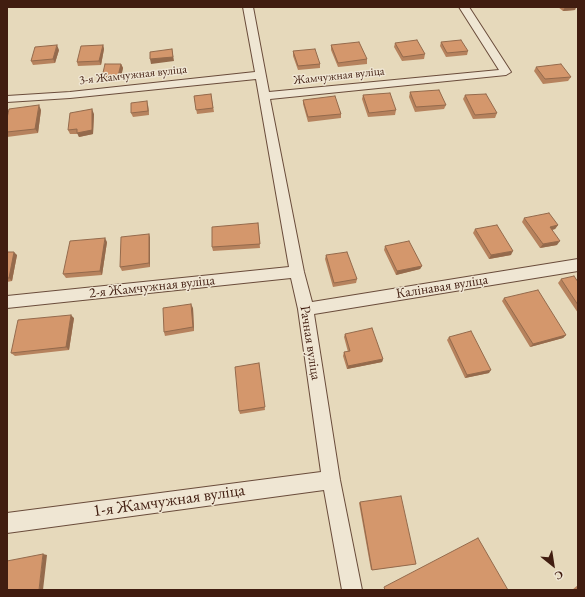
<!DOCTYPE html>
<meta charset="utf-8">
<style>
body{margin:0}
#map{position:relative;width:585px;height:597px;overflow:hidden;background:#e6d9bb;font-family:"EB Garamond",serif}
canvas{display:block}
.frame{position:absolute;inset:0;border:8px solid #411d10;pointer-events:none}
.north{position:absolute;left:533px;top:545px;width:40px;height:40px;-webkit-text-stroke:3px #efe6d3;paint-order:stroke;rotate:150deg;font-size:11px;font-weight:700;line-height:16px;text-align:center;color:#411d10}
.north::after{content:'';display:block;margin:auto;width:14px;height:18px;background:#411d10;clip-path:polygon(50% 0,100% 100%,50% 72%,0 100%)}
</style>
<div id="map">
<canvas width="585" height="597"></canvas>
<div class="frame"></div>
<div class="north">С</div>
</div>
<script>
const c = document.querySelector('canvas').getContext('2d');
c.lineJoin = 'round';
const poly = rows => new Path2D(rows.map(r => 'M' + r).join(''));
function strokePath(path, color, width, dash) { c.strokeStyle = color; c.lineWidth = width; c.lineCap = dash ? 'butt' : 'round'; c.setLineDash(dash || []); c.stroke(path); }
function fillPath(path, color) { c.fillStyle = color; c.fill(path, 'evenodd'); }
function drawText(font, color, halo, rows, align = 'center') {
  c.font = font + ' "EB Garamond",serif'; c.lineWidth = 3; c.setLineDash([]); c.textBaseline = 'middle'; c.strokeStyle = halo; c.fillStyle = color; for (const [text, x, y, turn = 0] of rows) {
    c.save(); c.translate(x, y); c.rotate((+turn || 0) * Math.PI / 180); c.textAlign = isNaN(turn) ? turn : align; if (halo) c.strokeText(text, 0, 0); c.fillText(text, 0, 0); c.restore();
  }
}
const street = poly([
 [243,7,253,7,269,92,499,70,459,7,469,7,511,72,506,75,270,99,304,272,312,302,578,259,578,271,314,314,340,480,362,590,342,590,324,490,7,533,7,513,321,472,298,309,291,278,7,308,7,296,289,267,256,79,70,98,7,102,7,96,70,92,255,72,243,7]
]);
strokePath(street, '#6a4c3b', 2);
fillPath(street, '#efe6d3');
fillPath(poly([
 [288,7,305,7,288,8],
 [558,7,576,7,575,10,563,11],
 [441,42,468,51,467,55,446,57,440,46],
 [395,43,425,54,424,59,402,61,394,47],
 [103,45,104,49,101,65,78,66,77,62],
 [331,45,367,59,367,64,338,67,331,50],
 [59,50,55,63,33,65,31,61],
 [293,51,320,64,320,68,298,70,293,56],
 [121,64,123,68,120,81,103,81,102,77],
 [536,67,571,77,568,81,543,84,534,71],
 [410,92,446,105,444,109,415,112,409,97],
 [211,94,214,112,197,114,194,96],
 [363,95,396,110,395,115,368,117,362,99],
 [465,95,497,113,495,118,473,119,463,99],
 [303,100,341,114,341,118,308,122,303,104],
 [148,105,149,115,133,117,131,113],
 [41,110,38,133,7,137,7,118],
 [94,114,93,134,79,137,78,134,70,134,68,130],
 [524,218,558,225,555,229,552,230,557,245,540,248,522,222],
 [258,223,260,248,213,251,212,247],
 [475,229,511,255,489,259,473,233],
 [149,234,150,238,150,267,122,271,120,267],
 [107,242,102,275,66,278,63,274],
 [385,246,422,266,420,269,396,275,384,250],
 [7,248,8,249,7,252,17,255,12,281,7,282],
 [326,255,357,279,356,283,333,287,325,259],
 [561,279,578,282,578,313,558,283],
 [504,298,566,335,563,338,530,347,502,301],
 [193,308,194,331,165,336,164,332],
 [74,318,69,350,15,356,11,353],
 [345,334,383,359,382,362,347,369,343,356,344,352,348,352,344,337],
 [449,337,489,373,465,378,447,340],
 [259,363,265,410,240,414,239,411],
 [360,502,416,564,371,570,359,503],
 [578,585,578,590,572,590]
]), '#b6825d');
fillPath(poly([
 [565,7,576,7,575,10,563,11],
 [57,45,59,50,55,63,53,59],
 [103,45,104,49,101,65,99,61],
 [172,49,174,61,151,64,150,59],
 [121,64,123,68,120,81,118,76],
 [147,101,148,105,149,115,148,111],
 [39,105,41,110,38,133,35,129],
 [92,109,94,114,93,134,79,137,77,133],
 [558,225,555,229,547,231,550,227],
 [149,234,150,238,150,267,149,263],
 [105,238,107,242,102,275,100,271],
 [560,241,557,245,540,248,543,244],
 [513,251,511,255,489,259,491,255],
 [14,252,17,255,12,281,9,278],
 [422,266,420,269,396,275,397,271],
 [191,304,193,308,194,331,193,327],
 [71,315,74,318,69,350,66,347],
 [566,335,563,338,530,347,533,344],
 [383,359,382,362,347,369,348,366],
 [491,370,489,373,465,378,467,375],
 [43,554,47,555,43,590,39,590]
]), '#946a4c');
const building = poly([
 [417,40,425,54,403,57,395,43,417,40],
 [461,40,468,51,447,53,441,42,461,40],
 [359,42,367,59,338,63,331,45,359,42],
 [57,45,53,59,31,61,35,47,57,45],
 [103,45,99,61,77,62,81,46,103,45],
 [172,49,173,57,150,59,150,52,172,49],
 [315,49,320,64,298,66,293,51,315,49],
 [105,64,121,64,118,76,102,77,105,64],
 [561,64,571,77,545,79,536,67,561,64],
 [439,90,446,105,416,107,410,92,439,90],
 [390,93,396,110,369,113,363,95,390,93],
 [211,94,213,108,196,110,194,96,211,94],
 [486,94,497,113,475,115,465,95,486,94],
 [335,96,341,114,308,117,303,100,335,96],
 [147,101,148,111,131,113,131,103,147,101],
 [39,105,35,129,7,132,7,118,9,109,39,105],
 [92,109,92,130,77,133,77,129,68,130,70,113,92,109],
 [549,213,558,225,550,227,560,241,543,244,524,218,549,213],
 [258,223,260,244,212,247,212,227,258,223],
 [497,225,513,251,491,255,475,229,497,225],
 [149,234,149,263,120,267,121,237,149,234],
 [105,238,100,271,63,274,70,241,105,238],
 [409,241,422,266,397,271,385,246,409,241],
 [7,252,14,252,9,278,7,278,7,252],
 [347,252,357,279,334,283,326,255,347,252],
 [574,276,578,282,578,305,561,279,574,276],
 [538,290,566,335,533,344,504,298,538,290],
 [191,304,193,327,164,332,163,308,191,304],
 [71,315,66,347,11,353,18,320,71,315],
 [372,328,383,359,348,366,344,352,350,351,345,334,372,328],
 [471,331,491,370,467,375,449,337,471,331],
 [259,363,265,407,239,411,235,367,259,363],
 [401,496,416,564,372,570,360,502,401,496],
 [478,538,508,590,385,590,384,587,478,538],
 [43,554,39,590,7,590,7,561,43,554]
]);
fillPath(building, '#d4976c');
strokePath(building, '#946a4c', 1);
drawText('12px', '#411d10', '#efe6d3', [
 ["3-я Жамчужная вуліца",133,75,-6],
 ["Жамчужная вуліца",339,76,-6]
]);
drawText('14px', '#411d10', '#efe6d3', [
 ["2-я Жамчужная вуліца",152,287,-6],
 ["Калінавая вуліца",442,287,-9],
 ["Рачная вуліца",310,343,81]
]);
drawText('17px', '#411d10', '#efe6d3', [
 ["1-я Жамчужная вуліца",169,501,-8]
]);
</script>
